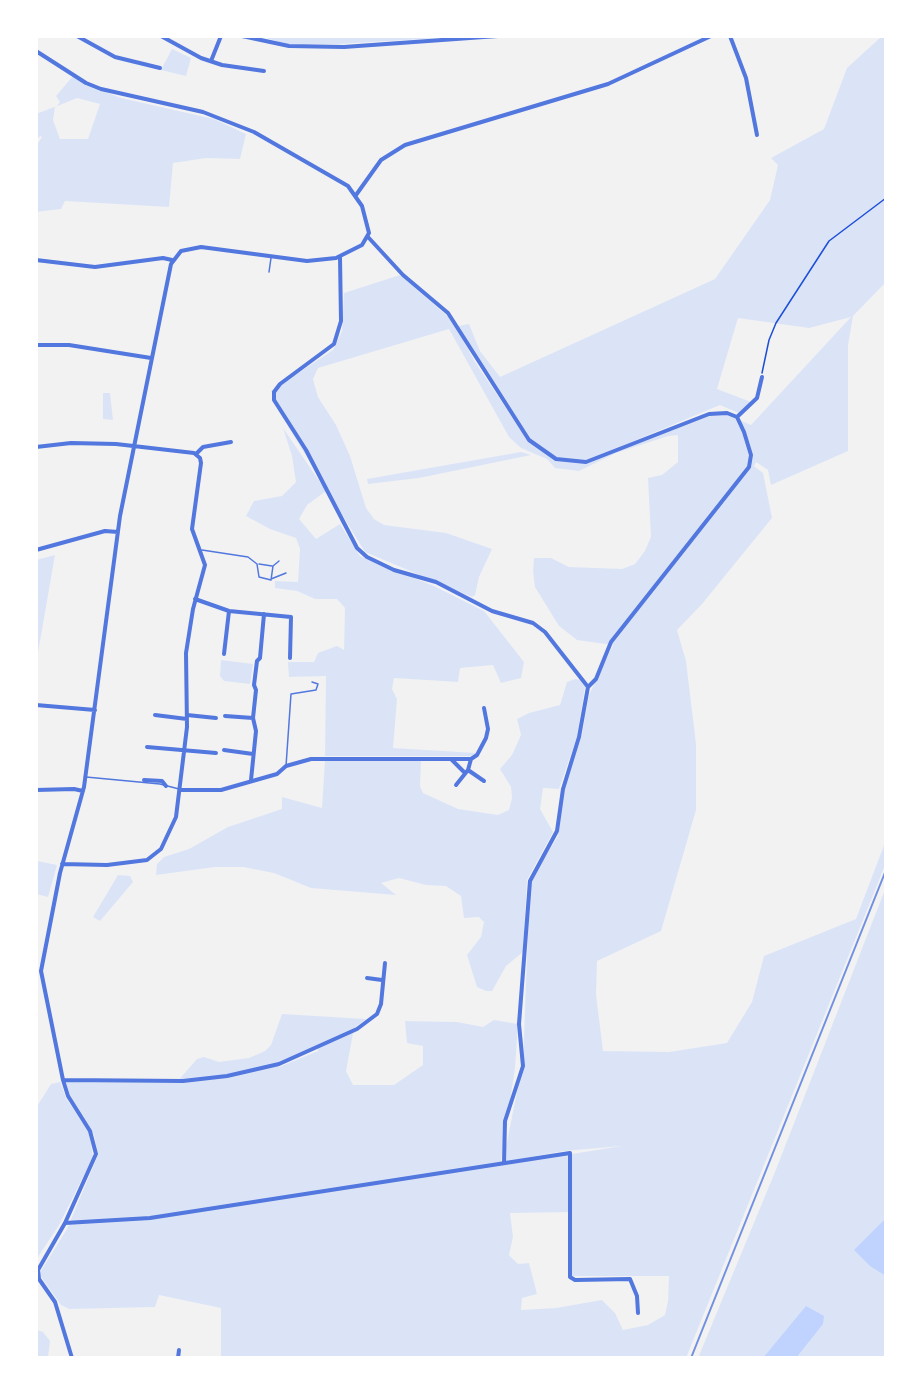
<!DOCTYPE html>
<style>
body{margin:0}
#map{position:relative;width:922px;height:1394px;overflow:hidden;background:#f2f2f2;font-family:Commissioner,sans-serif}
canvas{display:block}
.frame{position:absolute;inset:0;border:38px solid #fff;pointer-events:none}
</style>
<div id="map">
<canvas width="922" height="1394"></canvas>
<div class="frame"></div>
</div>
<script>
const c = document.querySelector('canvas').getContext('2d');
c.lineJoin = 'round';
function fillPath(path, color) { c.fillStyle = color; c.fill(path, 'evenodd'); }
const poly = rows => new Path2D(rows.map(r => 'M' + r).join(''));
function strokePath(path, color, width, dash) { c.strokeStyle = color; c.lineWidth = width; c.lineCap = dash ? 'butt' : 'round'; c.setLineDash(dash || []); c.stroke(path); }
fillPath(poly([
 [260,36,472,36,339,44,285,44],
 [882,36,886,36,886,282,853,316,848,345,848,451,771,485,768,470,756,462,754,466,763,473,772,518,702,604,677,630,686,661,696,744,696,810,661,931,597,961,596,994,603,1051,669,1052,727,1043,752,1002,764,956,856,919,886,840,886,863,686,1358,221,1358,221,1308,159,1295,155,1307,69,1309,61,1305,39,1274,67,1229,98,1155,94,1135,70,1096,66,1082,176,1083,197,1059,204,1057,219,1062,249,1058,265,1051,271,1045,282,1014,366,1019,354,1028,346,1071,353,1085,394,1085,423,1065,423,1046,407,1043,405,1021,457,1022,483,1027,494,1020,518,1024,515,1068,501,1160,503,1165,622,1146,564,1151,503,1162,523,1062,530,881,558,836,563,793,582,734,589,695,613,645,577,640,559,626,535,587,533,571,534,558,551,558,569,567,596,568,622,569,635,564,645,551,651,537,648,478,662,475,678,462,678,435,668,436,616,453,579,471,555,468,547,459,521,448,509,437,449,329,318,368,313,379,318,397,336,425,350,456,366,508,374,519,384,525,446,533,492,549,479,577,475,595,472,597,365,552,281,415,271,391,333,350,342,331,344,293,400,275,453,321,475,362,528,441,555,460,586,463,718,411,751,425,851,317,809,328,738,318,717,389,751,402,741,414,720,405,586,461,556,458,529,439,458,326,469,324,480,351,500,377,715,279,770,200,778,165,771,158,824,129,847,68],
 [318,1046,318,1051,279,1067,277,1065],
 [572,1212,572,1276,669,1276,668,1301,665,1315,648,1325,623,1330,615,1313,602,1300,556,1308,521,1310,522,1298,537,1294,529,1263,518,1264,509,1255,513,1237,510,1213],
 [172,49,191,58,186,76,161,70],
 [73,76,85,84,121,98,214,119,246,134,240,159,206,158,173,163,169,207,65,201,61,209,36,212,36,146,42,137,40,136,36,141,36,114,57,106,60,102,56,96],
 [77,98,100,104,88,139,60,139,53,120,55,107],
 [103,393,110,393,113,420,103,419],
 [283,428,326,491,307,505,299,519,316,539,340,524,360,556,434,586,484,611,524,662,521,678,501,683,493,665,460,668,458,682,394,678,392,689,397,699,393,748,476,753,471,756,325,756,326,676,289,677,288,662,314,662,318,653,337,646,344,650,345,608,337,599,315,599,297,591,275,588,275,581,298,582,300,549,296,538,270,529,246,516,254,501,282,496,296,482,292,456],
 [521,452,531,455,419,478,368,484,367,479],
 [55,555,36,664,36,560],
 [221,660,253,664,250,684,224,681,220,676],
 [575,679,580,680,585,687,577,737,559,789,543,788,540,809,553,832,527,880,523,952,506,966,492,991,486,991,477,987,467,955,481,937,484,922,479,917,464,918,461,896,446,886,426,885,399,878,381,883,396,895,311,888,274,873,243,867,215,867,156,875,157,864,164,857,189,849,228,827,282,809,282,797,322,808,325,760,421,760,420,786,423,793,458,809,498,815,509,810,512,798,511,787,500,769,512,755,521,735,517,719,529,713,560,705,567,682],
 [36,845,37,861,57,865,48,897,36,894],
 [118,875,130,876,133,882,100,921,93,917],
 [886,887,886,1358,698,1358,775,1172],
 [60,1082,66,1098,89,1132,93,1157,59,1225,36,1260,36,1108,51,1084],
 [36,1330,43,1332,50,1341,48,1358,36,1358]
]), '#dbe4f7');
fillPath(poly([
 [886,1218,886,1276,870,1266,854,1250],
 [806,1306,824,1316,823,1324,796,1358,763,1358]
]), '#bfd3fe');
strokePath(poly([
 [762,373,769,340,776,323,829,241,886,198]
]), '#1d4ed8', 1.5);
strokePath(poly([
 [269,272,271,258],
 [202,550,248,557,257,564,259,577,271,580,273,566,279,561],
 [259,564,272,566],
 [271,579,286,573],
 [286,766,291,694,316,690,318,684,312,682],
 [86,777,160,784,179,789]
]), '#5277de', 1.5);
strokePath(poly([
 [77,36,115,57,160,68],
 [161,36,201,58,222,65,264,71],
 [242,36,289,46,344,47,498,36],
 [730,36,746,78,757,135],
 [36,51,86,83,101,89,203,112,254,132,348,186,362,206,369,233,362,245,336,258,307,261,201,247,181,251,171,264,120,516,84,787,60,873,41,971,63,1080,68,1096,90,1131,96,1154,65,1223,38,1270,39,1279,55,1302,72,1358],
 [211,61,221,36],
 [356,195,381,160,405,145,608,84,711,36],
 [368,237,403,275,448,313,529,440,556,459,586,462,709,414,727,413,737,417,744,432,751,455,749,467,611,642,596,679,588,687],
 [340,257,341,321,334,344,280,384,274,392,274,400,306,450,357,548,367,557,394,570,436,582,492,611,533,623,545,632,588,687],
 [36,260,95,267,163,258,172,260],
 [36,345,69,345,151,358],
 [737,417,757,398,762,377],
 [36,447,71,443,116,444,194,453,200,458,201,463,192,529,205,565,193,609,186,653,187,727,176,817,161,849,147,860,107,865,62,864],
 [196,454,203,447,231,442],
 [36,550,105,531,118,532],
 [195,599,229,611,291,617,290,658],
 [224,654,229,611],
 [36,705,95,710],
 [155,715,187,719],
 [187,715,216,718],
 [225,716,253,718],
 [147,747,216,753],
 [224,750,253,754],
 [451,759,465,773],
 [468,770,484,781],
 [144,780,162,781,166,786],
 [251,780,256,731,253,718,256,690,254,685,257,661,260,658,264,614],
 [456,785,468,770,471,759],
 [36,790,74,789,83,791],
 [181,790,221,790,277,774,286,766,311,759,471,759,477,755,486,738,488,729,484,708],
 [367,978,382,980],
 [63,1080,183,1081,227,1076,279,1064,357,1029,377,1014,381,1004,385,963],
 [504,1163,505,1121,523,1066,519,1024,530,881,557,831,563,789,579,737,588,687],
 [65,1223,150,1218,570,1153,570,1277,575,1280,630,1279,637,1296,638,1313],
 [178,1358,179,1350]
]), '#5277de', 4);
strokePath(poly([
 [691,1358,886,870]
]), '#7290e2', 2);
</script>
